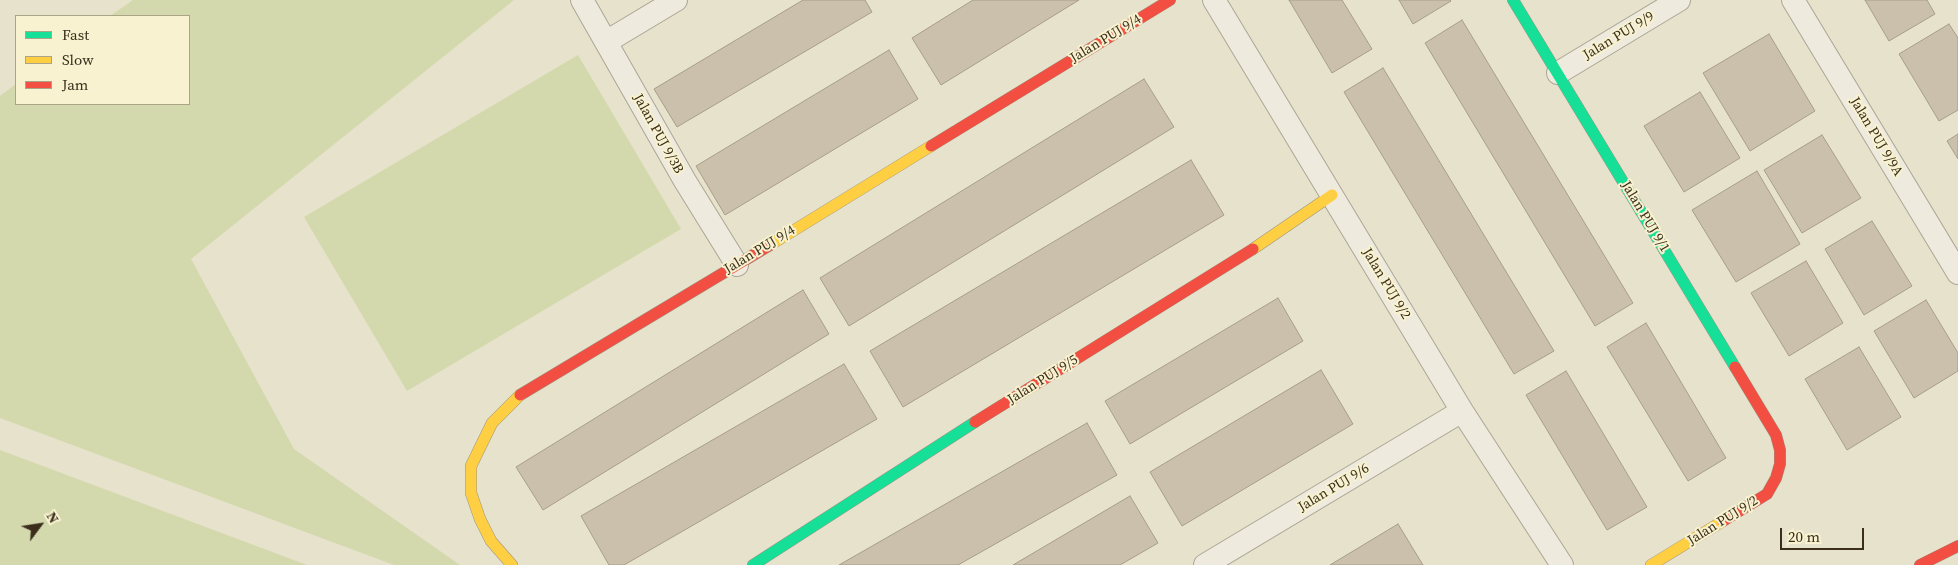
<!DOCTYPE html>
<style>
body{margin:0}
#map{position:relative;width:1958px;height:565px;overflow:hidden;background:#e7e2cb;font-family:"Source Serif 4",serif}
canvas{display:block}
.legend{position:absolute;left:15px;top:15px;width:175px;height:90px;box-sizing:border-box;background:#f8f2d0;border:1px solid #aca488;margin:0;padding:6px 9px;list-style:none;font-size:15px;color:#3b2f1c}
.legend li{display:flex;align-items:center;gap:10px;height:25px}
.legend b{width:25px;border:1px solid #aca488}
.north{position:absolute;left:15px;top:500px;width:50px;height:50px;-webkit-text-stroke:4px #f8f2d0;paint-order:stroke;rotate:59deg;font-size:14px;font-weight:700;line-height:20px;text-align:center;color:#3b2f1c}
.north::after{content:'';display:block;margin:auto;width:18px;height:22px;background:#3b2f1c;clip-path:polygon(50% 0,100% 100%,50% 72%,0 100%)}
.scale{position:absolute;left:1780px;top:528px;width:84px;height:22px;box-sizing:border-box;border:2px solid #3b2f1c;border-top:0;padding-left:6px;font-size:15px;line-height:18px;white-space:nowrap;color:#3b2f1c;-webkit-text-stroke:4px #f8f2d0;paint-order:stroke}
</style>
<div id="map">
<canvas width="1958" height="565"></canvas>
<ul class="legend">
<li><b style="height:6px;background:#16e098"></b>Fast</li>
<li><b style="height:6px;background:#ffcf43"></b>Slow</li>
<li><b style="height:6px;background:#f24e42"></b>Jam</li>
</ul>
<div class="north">N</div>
<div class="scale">20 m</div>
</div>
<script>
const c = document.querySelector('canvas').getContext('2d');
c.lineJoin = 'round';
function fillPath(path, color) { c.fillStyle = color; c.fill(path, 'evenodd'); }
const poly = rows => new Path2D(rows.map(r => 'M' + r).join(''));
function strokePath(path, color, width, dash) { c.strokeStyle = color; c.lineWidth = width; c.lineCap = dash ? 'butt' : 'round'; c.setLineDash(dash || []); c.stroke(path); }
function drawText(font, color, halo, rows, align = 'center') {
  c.font = font + ' "Source Serif 4",serif'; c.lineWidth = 4; c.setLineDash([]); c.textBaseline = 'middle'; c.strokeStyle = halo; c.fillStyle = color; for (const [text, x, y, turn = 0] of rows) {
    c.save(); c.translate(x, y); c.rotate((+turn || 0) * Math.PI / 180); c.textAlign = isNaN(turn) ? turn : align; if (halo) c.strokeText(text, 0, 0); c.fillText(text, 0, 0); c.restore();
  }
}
fillPath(poly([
 [133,0,514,0,191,259,294,449,460,565,394,565,0,418,0,96,16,84,16,104,189,104,189,16,110,16],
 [578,55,681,229,407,391,304,217],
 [0,450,307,565,0,565]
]), '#d3d9ac');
const building = poly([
 [803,0,865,0,872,12,677,127,654,89,803,0],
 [973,0,1079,0,941,85,912,38,973,0],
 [1289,0,1342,0,1372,49,1332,73,1289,0],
 [1399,0,1450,0,1451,1,1413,24,1399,0],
 [1865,0,1927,0,1935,14,1889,41,1865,0],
 [1462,20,1633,303,1595,326,1425,43,1462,20],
 [1949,24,1958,38,1958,110,1939,121,1899,54,1949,24],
 [1769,34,1815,111,1750,151,1703,73,1769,34],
 [889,50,918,99,725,215,696,166,889,50],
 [1383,68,1554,351,1514,374,1344,92,1383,68],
 [1144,79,1174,127,849,326,820,278,1144,79],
 [1700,92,1740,158,1684,192,1644,126,1700,92],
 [1958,134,1958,159,1947,141,1958,134],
 [1822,135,1861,198,1802,233,1764,170,1822,135],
 [1191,160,1224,215,903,407,870,351,1191,160],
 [1757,171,1800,244,1736,282,1692,210,1757,171],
 [1872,221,1912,286,1864,315,1825,249,1872,221],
 [1806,261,1843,323,1789,356,1751,293,1806,261],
 [803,290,829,334,543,510,516,467,803,290],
 [1278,298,1303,341,1130,444,1105,401,1278,298],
 [1926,300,1958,353,1958,371,1914,398,1874,331,1926,300],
 [1646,323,1726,458,1688,481,1607,347,1646,323],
 [1859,347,1901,417,1847,450,1805,379,1859,347],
 [844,364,877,419,624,565,609,565,581,516,844,364],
 [1321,370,1353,424,1182,526,1150,472,1321,370],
 [1566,371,1647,507,1607,530,1526,395,1566,371],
 [1087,423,1117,475,958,565,839,565,1087,423],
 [1130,496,1158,543,1120,565,1013,565,1130,496],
 [1398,524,1423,565,1330,565,1398,524]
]);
fillPath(building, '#cbc0ac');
strokePath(building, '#a79d8a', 1);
const street = poly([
 [582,0,685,181,737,265],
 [1214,0,1462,411,1562,565],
 [1793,0,1958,273],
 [606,42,676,0],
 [1558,73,1679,0],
 [1205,565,1462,411]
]);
const fast = poly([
 [1513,0,1735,367],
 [753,565,975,422]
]);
const slow = poly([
 [770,245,931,146],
 [1253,249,1332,195],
 [512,565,491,541,480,519,471,493,471,466,492,423,520,395],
 [1651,565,1723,521]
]);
const jam = poly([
 [931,146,1170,0],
 [520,395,770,245],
 [975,422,1253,249],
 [1723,521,1767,494,1776,478,1780,464,1780,450,1776,435,1735,367],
 [1920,565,1958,546]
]);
strokePath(street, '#aba695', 24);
strokePath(fast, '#9b9585', 12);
strokePath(slow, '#9b9585', 12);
strokePath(jam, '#9b9585', 12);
strokePath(street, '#eeeade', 22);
strokePath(fast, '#16e098', 11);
strokePath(slow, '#ffcf43', 11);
strokePath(jam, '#f24e42', 11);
drawText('14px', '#3b2f1c', '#f8f2d0', [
 ["Jalan PUJ 9/9",1619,36,-31],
 ["Jalan PUJ 9/4",1106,39,-31],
 ["Jalan PUJ 9/3B",658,134,61],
 ["Jalan PUJ 9/9A",1876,137,59],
 ["Jalan PUJ 9/1",1645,217,59],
 ["Jalan PUJ 9/4",760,250,-31],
 ["Jalan PUJ 9/2",1386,284,59],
 ["Jalan PUJ 9/5",1043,380,-32],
 ["Jalan PUJ 9/6",1334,488,-31],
 ["Jalan PUJ 9/2",1723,521,-32]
]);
</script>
